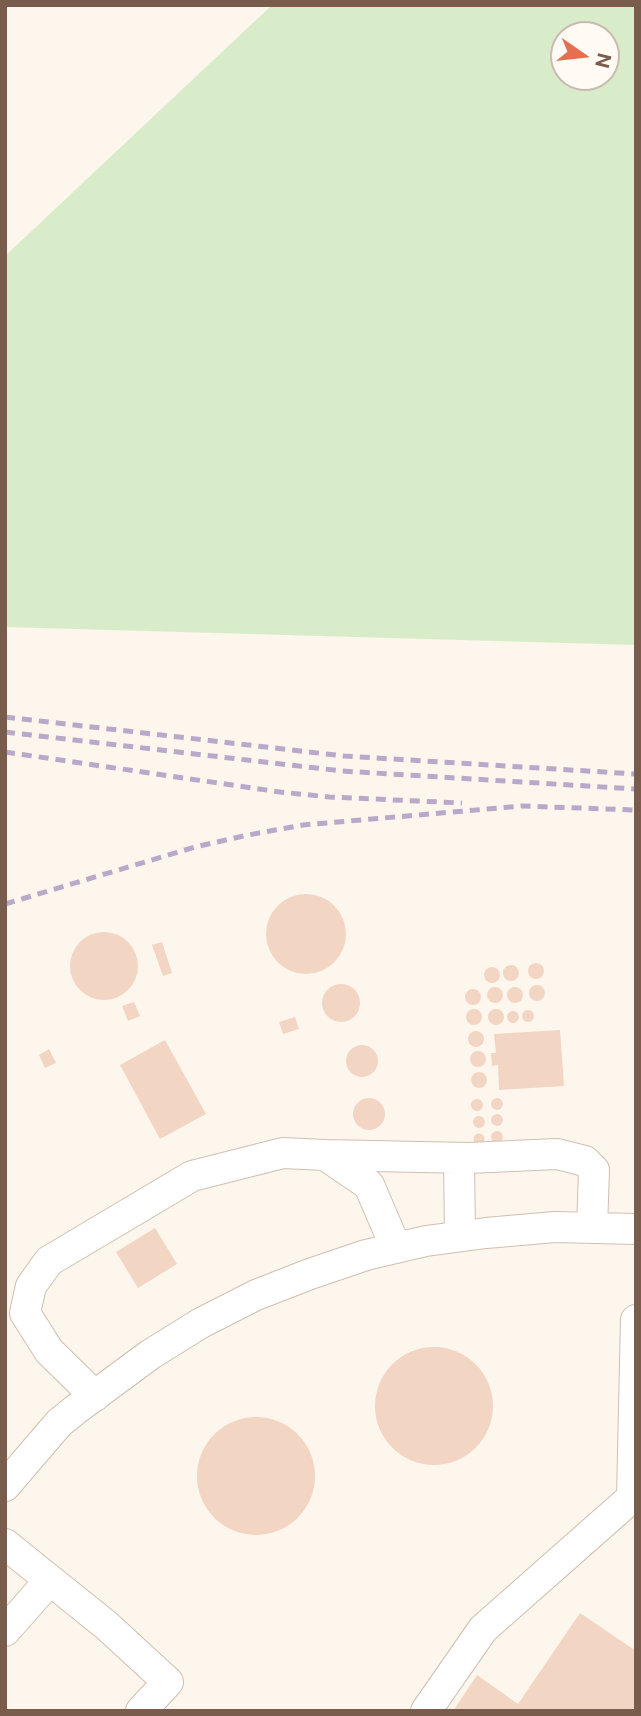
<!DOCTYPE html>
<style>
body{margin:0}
#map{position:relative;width:641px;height:1716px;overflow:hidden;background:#fdf6ec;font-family:"Public Sans",sans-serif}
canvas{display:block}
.frame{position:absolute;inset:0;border:7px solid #7a5c4d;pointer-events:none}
.north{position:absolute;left:550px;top:21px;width:70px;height:70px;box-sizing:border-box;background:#fffaf3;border:2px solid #cabbb1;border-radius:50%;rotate:104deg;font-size:19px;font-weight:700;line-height:28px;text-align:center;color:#7a5c4d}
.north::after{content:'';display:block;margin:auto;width:24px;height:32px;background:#e76f51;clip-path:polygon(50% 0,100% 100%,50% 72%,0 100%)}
</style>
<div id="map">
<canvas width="641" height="1716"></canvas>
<div class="frame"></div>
<div class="north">N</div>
</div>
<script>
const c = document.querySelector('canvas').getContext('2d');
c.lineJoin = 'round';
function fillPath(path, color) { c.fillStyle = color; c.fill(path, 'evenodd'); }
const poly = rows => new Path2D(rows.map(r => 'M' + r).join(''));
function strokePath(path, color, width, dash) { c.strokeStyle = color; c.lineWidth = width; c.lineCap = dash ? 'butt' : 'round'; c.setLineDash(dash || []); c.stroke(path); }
fillPath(poly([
 [272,5,636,5,636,645,5,627,5,256],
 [564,35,606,35,606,77,564,77]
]), '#d8ecc9');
fillPath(poly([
 '266 934a40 40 0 1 1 80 0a40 40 0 1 1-80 0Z',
 '70 966a34 34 0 1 1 68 0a34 34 0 1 1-68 0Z',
 [162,942,172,973,163,976,152,945],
 '528 971a8 8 0 1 1 16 0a8 8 0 1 1-16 0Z',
 '503 973a8 8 0 1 1 16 0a8 8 0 1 1-16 0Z',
 '484 975a8 8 0 1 1 16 0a8 8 0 1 1-16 0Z',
 '322 1003a19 19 0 1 1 38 0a19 19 0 1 1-38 0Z',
 '529 993a8 8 0 1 1 16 0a8 8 0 1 1-16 0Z',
 '507 995a8 8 0 1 1 16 0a8 8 0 1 1-16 0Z',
 '487 995a8 8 0 1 1 16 0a8 8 0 1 1-16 0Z',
 '465 997a8 8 0 1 1 16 0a8 8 0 1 1-16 0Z',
 [134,1002,140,1016,128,1021,122,1006],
 '466 1017a8 8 0 1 1 16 0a8 8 0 1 1-16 0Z',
 '488 1017a8 8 0 1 1 16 0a8 8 0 1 1-16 0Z',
 '522 1016a6 6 0 1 1 12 0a6 6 0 1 1-12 0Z',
 '507 1017a6 6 0 1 1 12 0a6 6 0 1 1-12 0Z',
 [295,1017,299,1029,283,1034,279,1022],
 [560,1030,564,1086,499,1090,498,1065,492,1066,491,1053,496,1053,494,1034],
 '468 1039a8 8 0 1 1 16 0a8 8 0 1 1-16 0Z',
 [165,1040,206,1114,160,1139,120,1065],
 '346 1061a16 16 0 1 1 32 0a16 16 0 1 1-32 0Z',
 [49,1049,56,1063,45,1068,39,1055],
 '470 1059a8 8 0 1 1 16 0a8 8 0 1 1-16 0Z',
 '471 1080a8 8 0 1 1 16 0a8 8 0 1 1-16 0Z',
 '491 1104a6 6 0 1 1 12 0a6 6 0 1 1-12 0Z',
 '353 1114a16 16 0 1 1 32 0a16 16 0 1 1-32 0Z',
 '471 1105a6 6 0 1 1 12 0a6 6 0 1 1-12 0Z',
 '491 1120a6 6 0 1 1 12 0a6 6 0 1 1-12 0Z',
 '473 1122a6 6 0 1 1 12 0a6 6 0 1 1-12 0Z',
 '491 1137a6 6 0 1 1 12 0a6 6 0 1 1-12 0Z',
 '473.5 1139a5.5 5.5 0 1 1 11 0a5.5 5.5 0 1 1-11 0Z',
 [155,1228,177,1264,138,1288,116,1252],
 '375 1406a59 59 0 1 1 118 0a59 59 0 1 1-118 0Z',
 '197 1476a59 59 0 1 1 118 0a59 59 0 1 1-118 0Z',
 [580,1613,636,1651,636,1711,453,1711,477,1675,518,1704]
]), '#f3d5c3');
const minor = poly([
 [325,1155,468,1158,557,1154,585,1161,594,1170,592,1228],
 [459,1158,460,1236],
 [95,1396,49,1351,25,1313,31,1286,49,1261,192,1176,283,1153,325,1155,369,1185,396,1248],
 [5,1486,59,1423,75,1410,151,1354,201,1323,256,1295,310,1274,366,1255,426,1241,486,1233,555,1227,636,1229],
 [632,1497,636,1320],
 [5,1544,106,1625,168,1682,141,1711],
 [5,1631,50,1580],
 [426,1711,483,1629,636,1494]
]);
strokePath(minor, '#d1beb0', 32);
strokePath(minor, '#fff', 30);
strokePath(poly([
 [5,717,344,756,636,774],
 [5,732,342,771,636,789],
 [5,752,280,792,329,797,462,803],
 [5,904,195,847,248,835,303,825,522,806,636,810]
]), '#b9a8c9', 5, [10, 7]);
</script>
